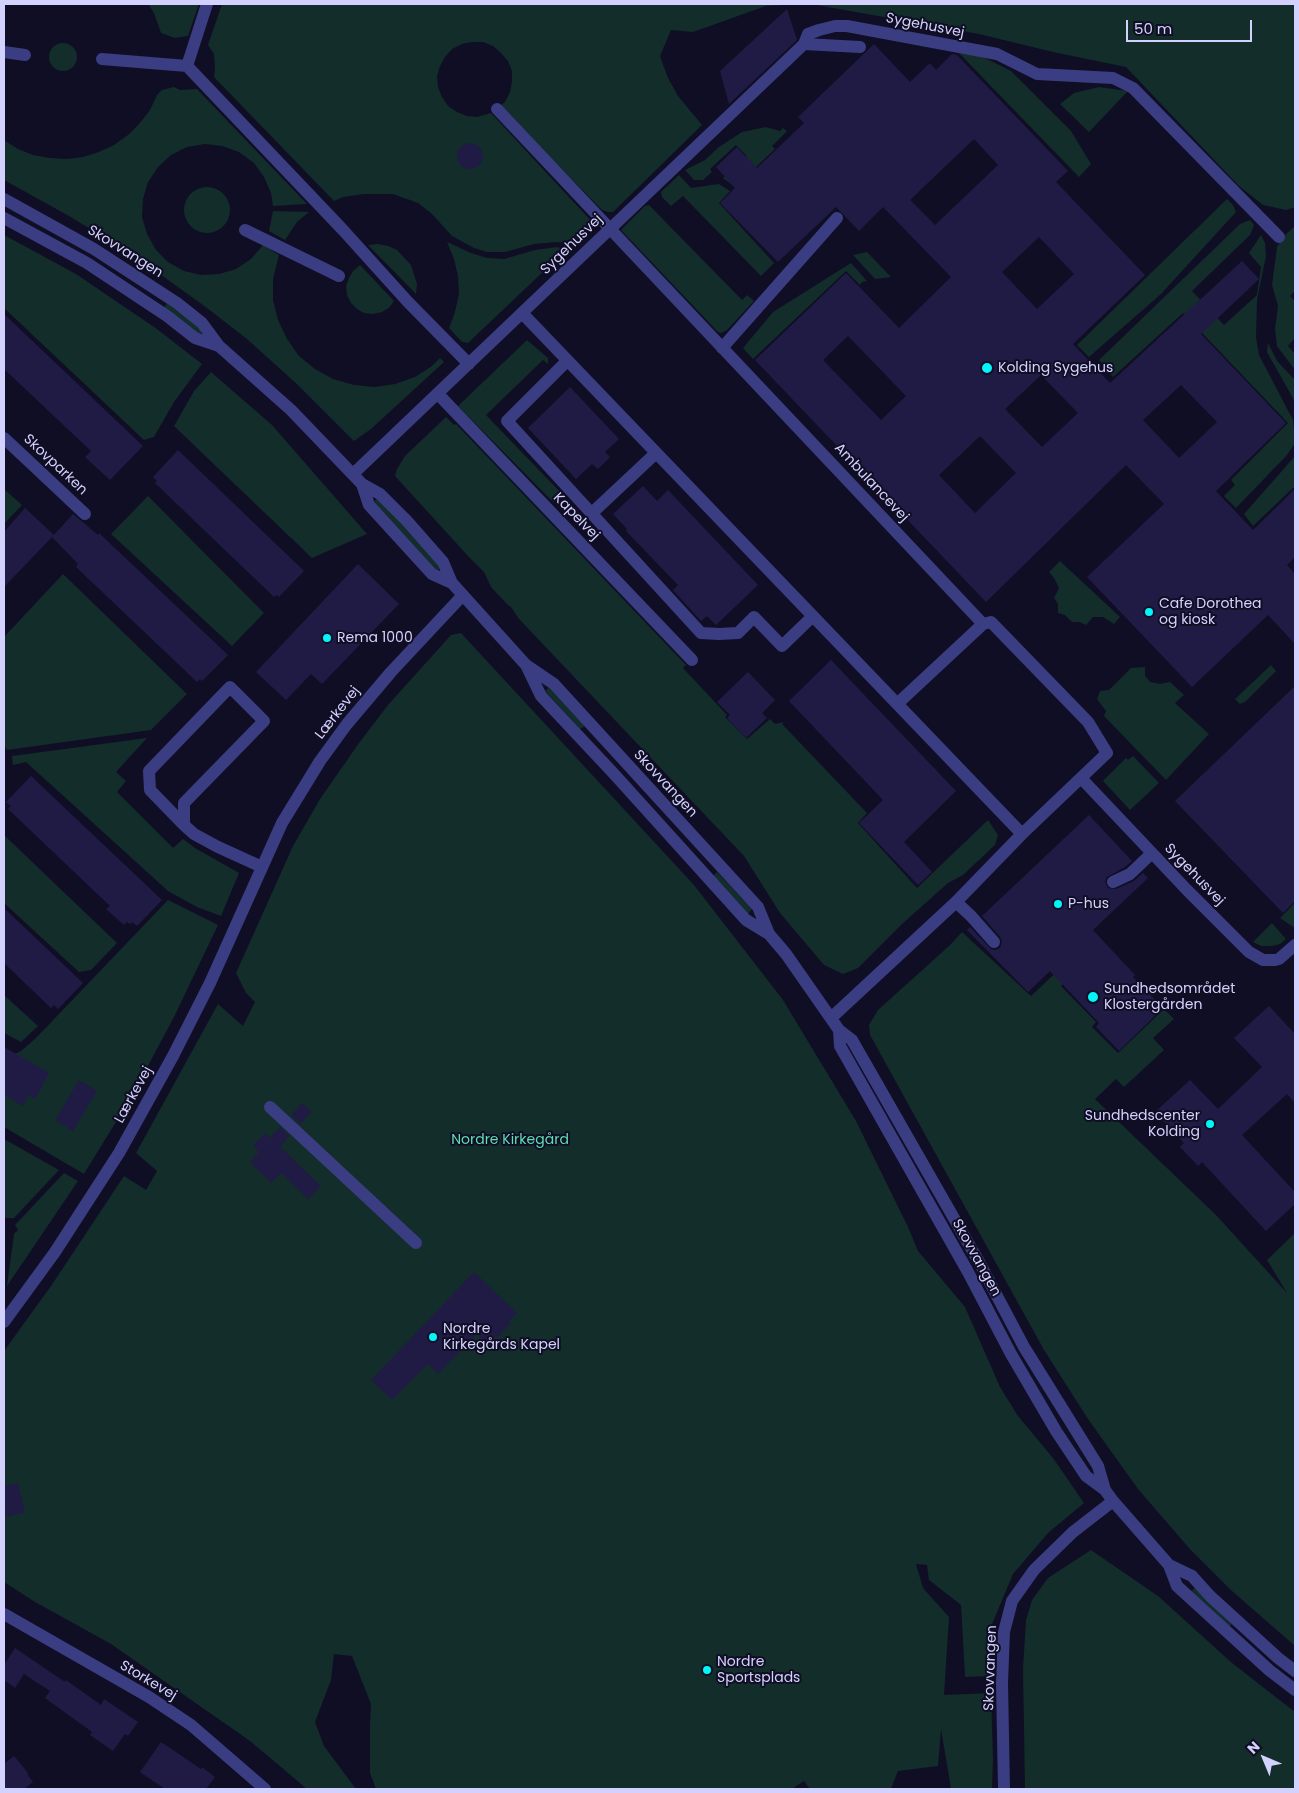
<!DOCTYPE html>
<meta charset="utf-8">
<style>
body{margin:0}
#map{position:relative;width:1299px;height:1793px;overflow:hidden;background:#100e24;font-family:Poppins,sans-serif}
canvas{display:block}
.frame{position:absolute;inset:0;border:5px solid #d3d2fe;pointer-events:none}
.north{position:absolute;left:1239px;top:1733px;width:50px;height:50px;-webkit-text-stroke:4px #100e24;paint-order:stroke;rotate:315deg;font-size:14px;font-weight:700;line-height:20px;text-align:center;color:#d3d2fe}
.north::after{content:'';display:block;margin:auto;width:18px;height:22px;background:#d3d2fe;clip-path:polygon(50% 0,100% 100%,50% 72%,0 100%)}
.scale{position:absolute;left:1126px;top:20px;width:126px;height:22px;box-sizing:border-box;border:2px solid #d3d2fe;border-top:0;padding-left:6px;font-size:15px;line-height:18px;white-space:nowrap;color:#d3d2fe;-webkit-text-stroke:4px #100e24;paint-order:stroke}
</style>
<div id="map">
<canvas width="1299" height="1793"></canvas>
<div class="frame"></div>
<div class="north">N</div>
<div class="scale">50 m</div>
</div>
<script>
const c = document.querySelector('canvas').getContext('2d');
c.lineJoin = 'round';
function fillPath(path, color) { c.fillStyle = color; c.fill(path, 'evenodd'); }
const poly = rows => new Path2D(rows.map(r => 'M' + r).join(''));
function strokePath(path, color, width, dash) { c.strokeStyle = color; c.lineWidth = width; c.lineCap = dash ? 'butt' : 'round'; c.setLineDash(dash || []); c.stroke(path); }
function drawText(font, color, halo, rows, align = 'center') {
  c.font = font + ' Poppins,sans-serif'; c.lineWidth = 4; c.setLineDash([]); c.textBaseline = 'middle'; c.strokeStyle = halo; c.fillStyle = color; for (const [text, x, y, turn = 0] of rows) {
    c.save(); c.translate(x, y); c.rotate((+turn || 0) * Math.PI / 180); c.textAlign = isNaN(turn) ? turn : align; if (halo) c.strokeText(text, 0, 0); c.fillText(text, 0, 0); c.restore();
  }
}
fillPath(poly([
 [148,4,199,4,188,36,175,38,161,33,154,13],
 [222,4,802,4,766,6,693,32,671,30,660,56,668,78,678,96,702,125,613,212,608,212,602,210,500,106,505,102,510,92,512,82,512,71,508,61,501,53,493,46,483,42,472,42,462,44,452,49,445,57,440,66,437,76,438,87,442,97,448,106,457,112,467,116,477,117,491,113,594,224,572,243,557,242,534,244,505,252,487,252,474,248,452,236,432,214,418,203,393,194,364,194,343,197,334,201,214,77,215,69,214,54,208,45],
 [811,4,1295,4,1295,207,1286,210,1263,205,1239,186,1126,67,1053,52,979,34],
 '49 57a14 14 0 1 1 28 0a14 14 0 1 1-28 0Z',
 [956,50,983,57,1011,71,1071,131,1091,164,1079,177],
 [174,87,180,90,197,89,307,204,273,206,271,193,264,177,254,163,239,152,222,146,205,144,187,147,171,155,158,167,148,182,143,199,142,217,147,234,156,250,168,262,184,271,201,275,219,274,236,269,251,259,263,245,279,255,273,279,273,300,278,320,287,339,299,356,315,369,333,379,354,385,374,387,395,384,415,377,432,366,440,358,444,362,371,429,354,441,299,386,247,339,207,308,135,256,69,216,4,180,4,140,18,149,33,155,50,158,67,159,83,157,99,152,114,145,128,135,140,123,150,110,157,95,162,90],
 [1099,87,1128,91,1089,132,1060,104,1074,93],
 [766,127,780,131,783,128,787,131,772,146,775,149,735,187,723,178,747,156,736,145,710,169,712,172,703,180,694,180,685,170,705,160,719,147,742,132],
 [679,175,691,188,719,184,730,191,719,203,774,263,761,276,683,196,671,206,662,197,661,192],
 '184 210a23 23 0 1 1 46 0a23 23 0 1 1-46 0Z',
 [1227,199,1233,205,1236,212,1161,294,1089,357,1077,345],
 [649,205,742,300,747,295,754,301,727,330,721,333,718,332,621,230,645,206],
 [273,211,309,212,297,222,285,240,269,231],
 [1250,220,1254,225,1250,235,1192,291,1224,325,1257,295,1261,267,1249,253,1261,235,1265,243,1266,256,1257,300,1256,337,1259,355,1293,420,1295,443,1287,455,1236,508,1224,496,1235,485,1231,480,1288,423,1183,313,1113,377,1099,360,1240,224],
 [1295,226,1295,291,1290,296,1295,301,1295,338,1288,346,1295,354,1295,370,1277,346,1275,329,1278,306,1272,285,1277,247,1283,237],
 [4,235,76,274,157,329,202,364,174,402,154,437,144,440,4,308],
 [447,242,471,253,487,258,504,259,535,250,557,247,566,250,468,343,462,342,449,328,455,312,459,294,458,276,454,259],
 [378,244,388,246,397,250,411,265,417,284,416,294,368,245],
 [867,252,891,277,875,279,853,255],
 [851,263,867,281,862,282,860,285,846,271,753,359,743,348,773,312],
 [360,265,394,301,389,308,382,312,373,314,364,313,357,309,351,303,347,295,346,286,349,278,353,271],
 [167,303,207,333,197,333,164,308],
 [527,340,548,358,548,364,543,360,486,415,562,494,553,502,458,406],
 [1268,343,1277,361,1295,380,1295,402,1267,352],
 [211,372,272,425,367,534,312,558,174,426,194,391],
 [446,417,454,425,456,424,686,665,683,668,727,715,725,717,747,739,770,719,775,724,784,722,782,724,867,813,858,823,917,888,988,820,998,835,995,845,963,875,948,883,902,924,858,968,843,974,824,965,780,913,744,856,519,619,511,607,508,605,491,587,484,572,468,556,395,476,397,469,405,456],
 [1295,456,1295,486,1253,526,1244,514],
 [4,489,22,505,4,524],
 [148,496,264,613,232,646,111,534],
 [378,497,441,566,437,571,374,502],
 [1060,561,1120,617,1114,624,1103,617,1093,617,1086,625,1080,622,1072,622,1065,615,1058,613,1058,604,1054,598,1059,588,1054,578,1049,572],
 [63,574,187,694,151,730,7,750,4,745,4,637],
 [461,633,694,885,783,1000,856,1121,908,1227,918,1251,965,1307,1000,1387,1018,1416,1053,1458,1084,1503,1048,1533,1013,1574,990,1629,989,1676,965,1677,961,1605,929,1580,927,1565,916,1564,923,1588,949,1617,944,1695,991,1693,993,1760,992,1789,951,1789,941,1729,938,1766,898,1771,891,1789,810,1789,804,1781,792,1789,376,1789,370,1773,370,1725,371,1704,352,1656,334,1654,331,1680,315,1722,324,1746,356,1789,307,1789,250,1741,111,1644,35,1602,4,1582,4,1351,51,1286,124,1176,146,1190,157,1171,136,1153,218,1004,243,1026,255,1002,246,993,236,973,293,846,320,799,359,743,388,705,451,635],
 [1271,665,1276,671,1245,702,1240,704,1235,699],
 [1145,667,1145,676,1150,682,1160,684,1170,682,1184,695,1175,703,1209,734,1166,780,1104,716,1106,711,1097,699,1100,691,1109,690,1131,668],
 [550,687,585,726,580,729,545,691],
 [147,738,116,772,126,781,117,792,173,848,183,839,195,848,239,873,221,916,197,907,168,891,26,762,13,765,12,756],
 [1133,756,1159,783,1130,810,1103,781,1126,758,1128,760],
 [4,835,117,943,91,970,79,972,4,903],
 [717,872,752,909,748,914,713,876],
 [168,900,218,925,174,1017,133,1094,84,1174,4,1127,4,1064,8,1057,21,1051,35,1039],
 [1295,903,1295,925,1293,927,1280,918],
 [1272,923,1286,939,1280,944,1272,946,1261,946,1253,942],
 [962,932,1031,996,1096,935,1104,944,1061,986,1096,1022,1092,1027,1118,1053,1164,1009,1174,1019,1153,1038,1164,1050,1124,1087,1116,1079,1095,1099,1216,1215,1287,1293,1267,1260,1295,1233,1295,1646,1232,1591,1189,1548,1138,1489,1088,1419,1044,1350,870,1035,869,1025,878,1010,949,946],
 [4,995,38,1026,21,1042,4,1033],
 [4,1139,59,1170,14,1218,6,1218,4,1216],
 [64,1173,78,1181,7,1286,14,1234,18,1230,15,1225],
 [1091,1550,1158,1596,1232,1663,1295,1712,1295,1789,1025,1789,1023,1669,1026,1620,1032,1600,1048,1578],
 [1195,1588,1232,1624,1228,1628,1190,1592]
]), '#122d2a');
fillPath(poly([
 [787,9,797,40,729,104,720,71],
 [874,44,910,82,930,63,936,70,952,54,957,55,1068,171,1056,182,1145,275,1073,344,1110,383,1242,261,1259,279,1201,334,1286,423,1216,491,1253,530,1295,489,1295,557,1287,565,1295,574,1295,644,1268,615,1192,687,1087,577,1164,504,1126,465,986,602,755,360,846,273,899,328,951,277,883,207,859,231,836,207,778,262,720,203,735,188,716,167,737,147,757,168,804,123,798,117],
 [974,139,998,165,935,225,910,200],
 [1039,237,1074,274,1037,309,1002,272],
 [848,336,906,396,881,420,823,360],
 [1041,375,1078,413,1042,447,1005,409],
 [1181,385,1217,422,1179,458,1143,420],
 [980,436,1016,473,975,513,939,475],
 '457 156a13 13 0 1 1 26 0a13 13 0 1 1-26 0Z',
 [4,314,143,446,110,480,85,457,91,451,4,369],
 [570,387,619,439,605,452,610,457,598,469,592,464,576,479,528,428],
 [178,450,304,571,279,597,277,595,274,597,155,483,157,481,153,477],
 [643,486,657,501,668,490,758,585,716,625,707,616,701,621,673,590,678,585,626,531,627,529,613,514],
 [25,508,54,535,4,587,4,532],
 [73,514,98,535,99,533,228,655,202,681,200,679,197,682,76,567,78,564,52,537],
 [358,564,399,604,322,684,311,674,286,700,256,672],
 [831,660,956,791,904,842,932,872,918,885,859,823,883,800,789,701],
 [748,672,775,700,762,713,767,718,746,738,727,718,730,715,717,702],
 [1295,686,1295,901,1283,913,1175,801],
 [31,776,162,900,137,926,132,922,130,924,127,922,124,925,106,909,110,906,8,809,11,806,6,802],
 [1089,815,1132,861,1125,867,1107,877,1105,882,1108,888,1116,889,1134,881,1143,873,1148,878,1093,930,1135,975,1133,977,1163,1008,1119,1051,1096,1027,1099,1023,1050,971,1028,992,967,930,970,927,991,949,995,950,1000,948,1002,941,1000,937,982,916],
 [4,908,83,983,58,1009,54,1005,51,1008,4,963],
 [1269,1006,1295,1034,1295,1103,1287,1094,1242,1135,1295,1192,1295,1204,1266,1231,1202,1162,1198,1166,1180,1147,1184,1143,1155,1112,1190,1080,1218,1109,1262,1067,1234,1038],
 [4,1047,49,1073,35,1099,28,1095,23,1106,4,1095],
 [79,1080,97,1091,73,1131,55,1120],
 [302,1103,312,1112,300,1124,291,1115],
 [280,1127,289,1136,280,1147,321,1186,308,1199,281,1173,271,1183,250,1162,259,1152,253,1146,265,1133,270,1138],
 [474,1272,517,1313,509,1321,511,1323,497,1338,495,1336,487,1344,477,1334,438,1374,428,1364,392,1400,371,1380],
 [18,1483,25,1512,6,1517,4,1507,4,1486],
 [15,1648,65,1682,66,1680,101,1705,104,1699,138,1722,128,1736,125,1734,113,1751,90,1735,92,1732,45,1698,50,1691,24,1674,15,1688,4,1680,4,1665],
 [161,1742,201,1769,202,1767,215,1777,206,1789,165,1789,140,1772],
 [14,1756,28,1773,27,1774,33,1782,24,1789,4,1789,4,1764]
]), '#201b44');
strokePath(poly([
 [207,4,187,66,343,230,408,302,469,364],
 [804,44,860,47],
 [4,52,25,55],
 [102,59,187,66],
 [497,109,983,624,991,622,1088,722,1107,753,1022,834,956,902,831,1018],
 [4,199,94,249,177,303,202,323,219,346,291,410,362,484,380,494,407,521,443,562,452,583,526,665,554,684,758,907,769,934,786,954,839,1030,852,1040,979,1262,1024,1347,1098,1466,1105,1490,1113,1501,1169,1565,1177,1586,1269,1670,1295,1690],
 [4,218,87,263,167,316,195,338,219,346],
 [245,230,339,276],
 [523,314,1022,834],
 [722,348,837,218],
 [567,361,507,421,701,633,719,634,738,633,754,617,782,646,813,616],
 [438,394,692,660],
 [4,438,85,514],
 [353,474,804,44,808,34,819,30,835,26,847,26,997,54,1037,74,1113,78,1133,88,1279,237],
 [362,484,369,505,432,574,452,583],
 [592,513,656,453],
 [526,665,541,696,615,775,746,920,769,934],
 [897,704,983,624],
 [1081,778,1187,890,1249,952,1263,960,1275,960,1279,959,1295,945],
 [184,825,150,790,149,771,230,687,264,721,184,803,184,825,194,834,218,847,262,867],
 [1113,882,1130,874,1152,853],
 [956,902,971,916,994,942],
 [839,1030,840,1046,968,1272,1011,1354,1056,1431,1086,1476,1105,1490],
 [270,1107,416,1243],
 [4,1322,55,1252,119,1153,173,1056,210,983,282,823,320,761,347,724,391,672,463,595],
 [1169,1565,1192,1576,1210,1596,1278,1658,1295,1671],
 [4,1614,149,1697,191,1725,265,1789],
 [1004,1789,1002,1683,1004,1632,1012,1601,1034,1570,1073,1532,1113,1501]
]), '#3a3d82', 12);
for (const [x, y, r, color] of [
 [987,368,6,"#03f5f9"],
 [1149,612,5,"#03f5f9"],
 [327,638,5,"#03f5f9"],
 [1058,904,5,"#03f5f9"],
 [1093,997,6,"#03f5f9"],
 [1210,1124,5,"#03f5f9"],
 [433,1337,5,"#03f5f9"],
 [707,1670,5,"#03f5f9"]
]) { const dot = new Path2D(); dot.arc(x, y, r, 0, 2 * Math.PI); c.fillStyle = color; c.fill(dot); strokePath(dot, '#100e24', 2); }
drawText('14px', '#d3d2fe', '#100e24', [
 ["Sygehusvej",925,26,11],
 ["Sygehusvej",572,245,-44],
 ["Skovvangen",125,252,32],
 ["Skovparken",55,465,43],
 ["Ambulancevej",871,483,47],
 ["Kapelvej",576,517,46],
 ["Lærkevej",338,713,-52],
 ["Skovvangen",665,784,47],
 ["Sygehusvej",1194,875,46],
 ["Lærkevej",134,1095,-61],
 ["Skovvangen",976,1258,61],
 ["Skovvangen",991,1668,-88],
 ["Storkevej",148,1681,31]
]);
drawText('14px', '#d3d2fe', '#100e24', [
 ["Kolding Sygehus",998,368],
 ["Cafe Dorothea",1159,604],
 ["og kiosk",1159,620],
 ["Rema 1000",337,638],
 ["P-hus",1068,904],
 ["Sundhedsområdet",1104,989],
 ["Klostergården",1104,1005],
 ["Sundhedscenter",1200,1116,"right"],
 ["Kolding",1200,1132,"right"],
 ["Nordre",443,1329],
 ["Kirkegårds Kapel",443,1345],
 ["Nordre",717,1662],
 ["Sportsplads",717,1678]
], 'left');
drawText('14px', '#5edeb3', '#100e24', [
 ["Nordre Kirkegård",510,1140]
]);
</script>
